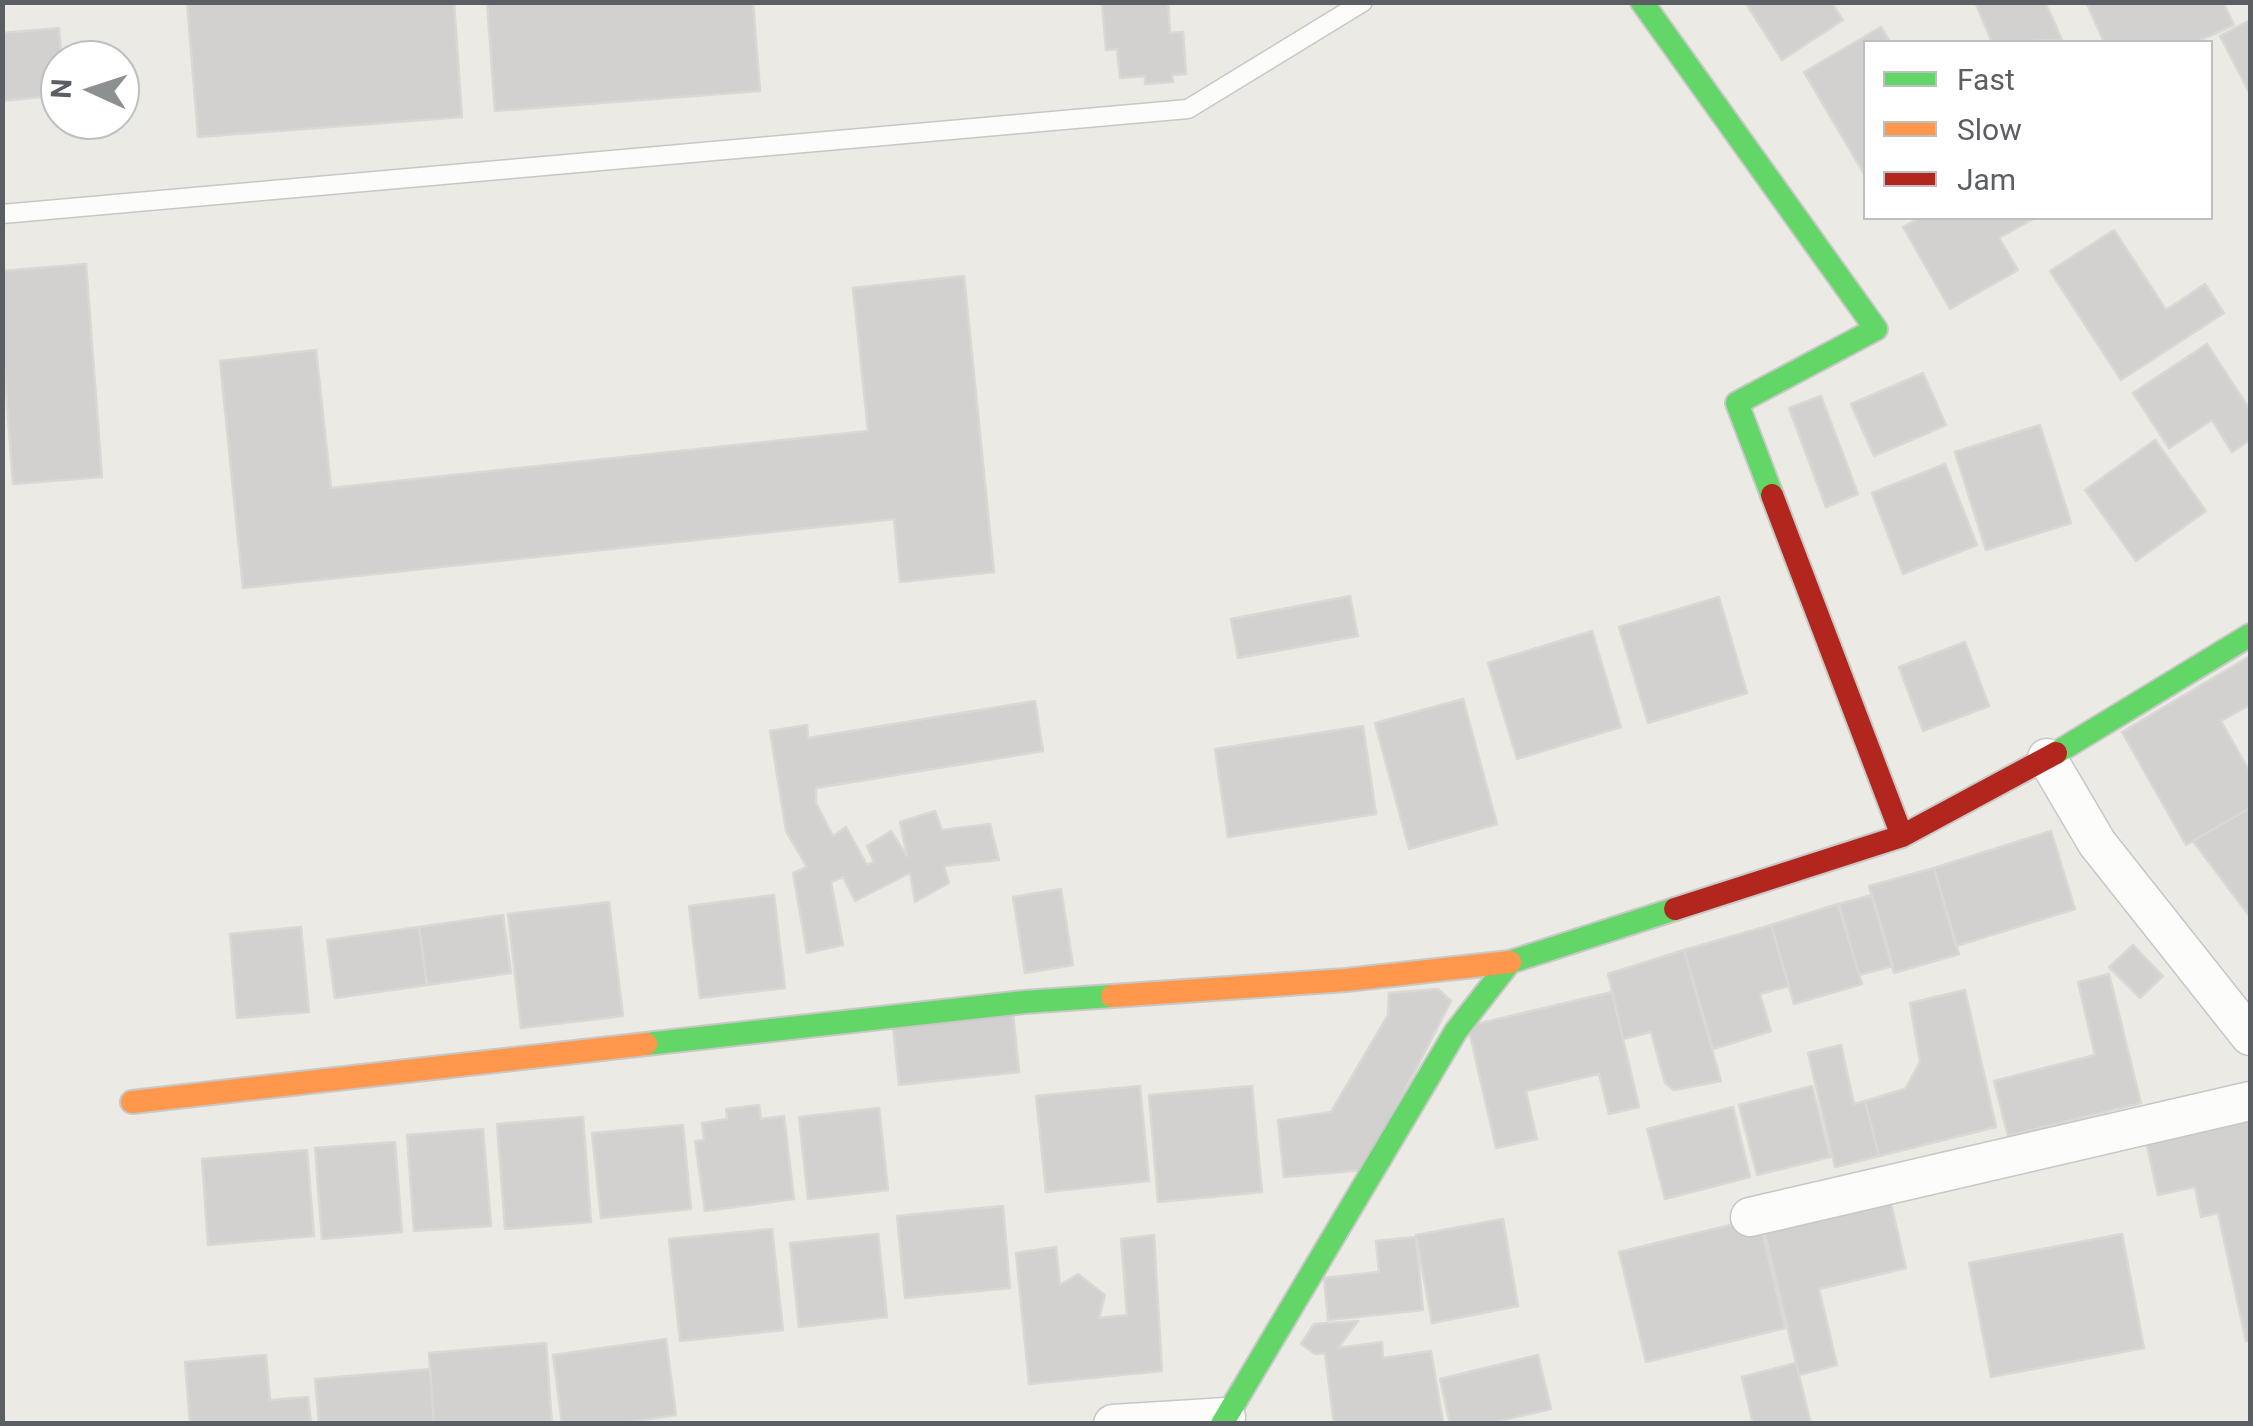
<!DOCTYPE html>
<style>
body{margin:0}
#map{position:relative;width:2253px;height:1426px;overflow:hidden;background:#ebeae5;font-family:Roboto,sans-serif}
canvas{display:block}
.frame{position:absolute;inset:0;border:5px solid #5b5f63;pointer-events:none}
.legend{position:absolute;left:1863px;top:40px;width:350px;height:180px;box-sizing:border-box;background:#fff;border:2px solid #bdbfc1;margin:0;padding:12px 18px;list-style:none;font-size:30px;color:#5b5f63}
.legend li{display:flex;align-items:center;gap:20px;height:50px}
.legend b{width:50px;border:2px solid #bdbfc1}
.north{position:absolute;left:40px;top:40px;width:100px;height:100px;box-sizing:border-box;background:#fff;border:2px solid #bdbfc1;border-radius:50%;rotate:273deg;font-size:28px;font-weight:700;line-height:40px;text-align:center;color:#5b5f63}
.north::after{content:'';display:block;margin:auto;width:35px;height:45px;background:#8d9090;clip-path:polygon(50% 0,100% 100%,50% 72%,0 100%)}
</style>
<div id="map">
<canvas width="2253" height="1426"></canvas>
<div class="frame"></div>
<ul class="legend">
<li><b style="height:12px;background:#63d668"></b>Fast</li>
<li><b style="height:12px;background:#ff974d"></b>Slow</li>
<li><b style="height:12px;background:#b3261e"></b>Jam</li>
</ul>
<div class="north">N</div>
</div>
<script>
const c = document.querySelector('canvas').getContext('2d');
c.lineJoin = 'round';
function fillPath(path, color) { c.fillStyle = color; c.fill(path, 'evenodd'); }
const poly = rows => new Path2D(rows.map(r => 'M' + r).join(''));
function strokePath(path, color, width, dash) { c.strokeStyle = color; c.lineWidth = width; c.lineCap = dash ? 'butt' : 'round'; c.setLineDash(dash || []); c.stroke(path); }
const building = poly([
 [187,2,454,2,462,117,198,137,187,2],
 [487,2,753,2,760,91,495,111,487,2],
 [1102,2,1168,2,1170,33,1183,32,1186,74,1172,75,1173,82,1145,84,1145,76,1120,78,1117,49,1106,50,1102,2],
 [1745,2,1831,2,1843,20,1782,60,1745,2],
 [1975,2,2045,2,2062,40,1992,42,1975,2],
 [2086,2,2223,2,2234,25,2196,42,2104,42,2086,2],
 [2250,20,2250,94,2220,36,2250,20],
 [1881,27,1890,42,1866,42,1866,177,1804,72,1881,27],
 [59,28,62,60,60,95,2,101,2,33,59,28],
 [1919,218,2035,218,1999,238,2018,270,1950,309,1903,227,1919,218],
 [2114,230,2166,310,2205,284,2224,313,2121,380,2050,271,2114,230],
 [86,264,102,477,13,484,2,338,2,271,86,264],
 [964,276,994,572,900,582,894,519,243,588,220,361,316,350,331,488,868,431,853,288,964,276],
 [2207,344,2250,410,2250,440,2232,452,2212,420,2169,448,2133,393,2207,344],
 [1923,373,1946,425,1874,456,1851,404,1923,373],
 [1821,396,1858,494,1826,507,1789,408,1821,396],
 [2040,425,2071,523,1986,550,1955,452,2040,425],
 [2155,440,2206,511,2136,561,2085,490,2155,440],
 [1945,464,1977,545,1903,574,1872,493,1945,464],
 [1350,596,1358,636,1238,658,1231,619,1350,596],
 [1719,597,1747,693,1648,723,1619,627,1719,597],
 [1592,631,1621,727,1517,759,1488,663,1592,631],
 [1965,642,1989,706,1923,731,1899,667,1965,642],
 [2250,656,2250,705,2221,721,2250,772,2250,808,2186,845,2122,732,2250,656],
 [1463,699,1497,824,1409,849,1375,723,1463,699],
 [1035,701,1043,751,816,788,816,803,833,836,846,827,867,865,874,862,867,846,891,831,907,856,900,822,935,811,942,830,990,824,999,860,944,866,949,883,915,902,910,873,855,901,843,877,831,882,843,945,807,953,793,873,807,867,786,831,770,731,807,725,808,738,1035,701],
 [1363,726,1376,814,1228,837,1215,749,1363,726],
 [2250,808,2250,917,2193,841,2250,808],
 [2051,831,2075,909,1956,946,1934,868,2051,831],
 [1934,868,1959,954,1894,973,1869,886,1934,868],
 [1061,889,1073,965,1025,973,1013,897,1061,889],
 [774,895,785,988,700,998,689,906,774,895],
 [1872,895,1893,966,1859,975,1839,904,1872,895],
 [609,902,623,1016,521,1028,508,914,609,902],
 [1838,904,1862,984,1794,1004,1771,925,1838,904],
 [503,915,511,973,427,985,419,927,503,915],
 [1771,925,1789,986,1760,994,1771,1031,1713,1049,1684,950,1771,925],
 [301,927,309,1012,237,1018,230,934,301,927],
 [419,927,427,985,335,998,327,940,419,927],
 [2133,945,2163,976,2140,998,2109,967,2133,945],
 [1684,950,1721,1081,1674,1090,1665,1083,1651,1032,1623,1039,1608,974,1684,950],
 [2109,974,2141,1103,2008,1136,1994,1081,2095,1055,2078,982,2109,974],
 [1438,989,1451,1001,1364,1170,1284,1177,1278,1120,1331,1112,1388,1015,1389,993,1438,989],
 [1965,990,1996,1127,1879,1156,1865,1101,1905,1089,1920,1062,1910,1003,1965,990],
 [1612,992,1639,1107,1609,1114,1599,1074,1526,1091,1537,1139,1496,1148,1468,1026,1612,992],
 [1013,1014,1019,1072,899,1085,893,1027,1013,1014],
 [1841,1045,1854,1104,1865,1101,1879,1156,1835,1167,1808,1053,1841,1045],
 [1140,1086,1149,1181,1046,1192,1036,1096,1140,1086],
 [1252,1086,1262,1192,1158,1202,1149,1095,1252,1086],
 [1812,1086,1830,1157,1757,1175,1739,1105,1812,1086],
 [759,1105,761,1119,784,1116,794,1199,705,1211,695,1141,704,1140,702,1123,727,1119,726,1109,759,1105],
 [1733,1107,1750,1177,1665,1199,1647,1129,1733,1107],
 [879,1108,888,1190,808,1199,799,1117,879,1108],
 [2250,1109,2250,1340,2246,1341,2218,1213,2201,1217,2195,1187,2158,1195,2144,1132,2250,1109],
 [583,1117,591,1222,505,1229,497,1124,583,1117],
 [683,1125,691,1209,601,1218,592,1133,683,1125],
 [483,1129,491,1226,414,1231,407,1135,483,1129],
 [395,1142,402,1232,322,1239,315,1148,395,1142],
 [307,1150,314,1236,208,1245,202,1159,307,1150],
 [1889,1195,1906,1268,1819,1289,1837,1365,1799,1375,1763,1226,1889,1195],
 [1003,1206,1010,1288,905,1298,897,1216,1003,1206],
 [1759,1218,1785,1328,1646,1362,1619,1252,1759,1218],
 [1503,1219,1518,1306,1432,1323,1416,1235,1503,1219],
 [772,1229,783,1330,680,1341,669,1239,772,1229],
 [878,1234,887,1317,799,1327,790,1243,878,1234],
 [2122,1234,2144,1348,1991,1377,1969,1263,2122,1234],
 [1154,1235,1162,1371,1029,1384,1016,1253,1056,1247,1060,1285,1078,1274,1105,1295,1099,1318,1127,1315,1121,1239,1154,1235],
 [1416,1237,1423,1310,1328,1320,1324,1278,1379,1272,1376,1241,1416,1237],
 [1358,1321,1338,1348,1382,1342,1383,1358,1431,1351,1443,1422,1334,1424,1325,1353,1315,1354,1301,1344,1314,1324,1358,1321],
 [666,1339,676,1415,614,1424,562,1424,553,1355,666,1339],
 [546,1343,552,1424,434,1424,429,1353,546,1343],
 [266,1355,270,1400,308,1397,311,1424,190,1424,185,1362,266,1355],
 [1538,1355,1551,1409,1499,1421,1500,1424,1450,1424,1440,1379,1538,1355],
 [1796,1363,1811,1424,1753,1424,1742,1377,1796,1363],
 [430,1369,434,1424,319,1424,315,1379,430,1369]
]);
fillPath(building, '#d2d1cf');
strokePath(building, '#dad8d4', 2.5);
const lane = poly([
 [2,214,1188,109,1363,2]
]);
const street = poly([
 [2047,758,2097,843,2250,1036],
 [1750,1217,2250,1101],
 [1113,1424,1226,1417]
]);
const fast = poly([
 [1642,2,1876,329,1737,403,1772,495],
 [2056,753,2250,635],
 [646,1044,1024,1002,1112,996],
 [1222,1424,1456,1031,1510,962,1675,909]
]);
const slow = poly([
 [1112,996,1346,980,1510,962],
 [132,1102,646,1044]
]);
const jam = poly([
 [1772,495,1902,836],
 [1675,909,1902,836,2056,753]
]);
strokePath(lane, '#c7c7c6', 21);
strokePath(street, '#c7c7c6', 41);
strokePath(fast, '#c8c8c7', 26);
strokePath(slow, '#c8c8c7', 26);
strokePath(jam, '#c8c8c7', 26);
strokePath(lane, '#fcfcfb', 18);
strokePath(street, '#fcfcfb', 38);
strokePath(fast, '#63d668', 22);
strokePath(slow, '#ff974d', 22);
strokePath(jam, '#b3261e', 22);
</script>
